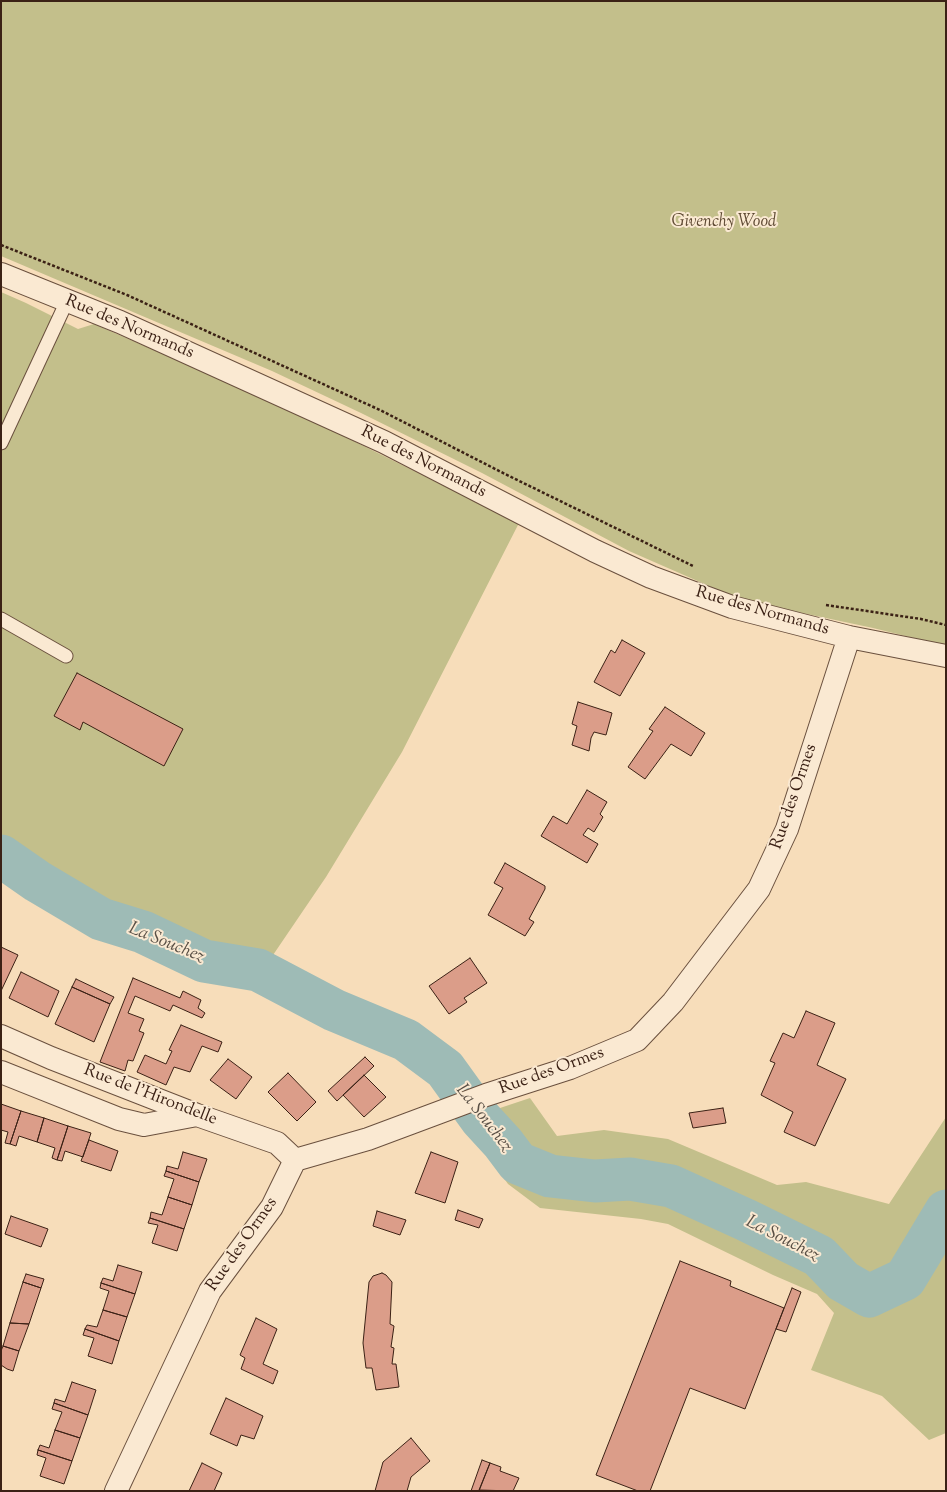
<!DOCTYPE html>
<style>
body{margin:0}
#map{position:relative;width:947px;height:1492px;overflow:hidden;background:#f7ddba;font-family:"Sorts Mill Goudy",serif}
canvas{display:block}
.frame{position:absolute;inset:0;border:2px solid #3b2115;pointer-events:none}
</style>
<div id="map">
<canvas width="947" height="1492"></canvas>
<div class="frame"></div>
</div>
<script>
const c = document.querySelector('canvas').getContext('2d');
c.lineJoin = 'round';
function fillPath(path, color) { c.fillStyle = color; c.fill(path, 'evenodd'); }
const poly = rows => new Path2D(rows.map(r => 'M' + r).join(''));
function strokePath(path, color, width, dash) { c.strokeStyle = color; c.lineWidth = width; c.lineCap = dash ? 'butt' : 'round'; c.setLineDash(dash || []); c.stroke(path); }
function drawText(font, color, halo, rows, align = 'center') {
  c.font = font + ' "Sorts Mill Goudy",serif'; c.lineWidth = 4; c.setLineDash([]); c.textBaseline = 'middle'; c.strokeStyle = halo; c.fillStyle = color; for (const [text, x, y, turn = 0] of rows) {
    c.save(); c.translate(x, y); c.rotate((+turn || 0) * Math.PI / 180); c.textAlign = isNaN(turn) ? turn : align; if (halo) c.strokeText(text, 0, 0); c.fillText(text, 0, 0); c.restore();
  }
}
fillPath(poly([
 [1,1,946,1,946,646,873,628,741,600,629,551,482,473,361,413,272,371,1,256],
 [1,292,26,303,78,329,94,324,289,409,519,523,402,752,326,877,271,958,258,966,207,954,147,928,103,913,25,862,1,836],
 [530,1098,557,1136,604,1130,668,1139,777,1185,806,1182,889,1204,946,1117,946,1433,929,1440,882,1396,811,1370,834,1313,817,1294,773,1275,668,1224,641,1219,540,1208,508,1184,465,1123,491,1111]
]), '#c3bf8b');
strokePath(poly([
 [1,856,37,881,101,919,143,932,204,961,258,970,334,1010,406,1040,445,1069,481,1119,503,1143,518,1163,550,1176,595,1181,630,1179,671,1186,746,1220,819,1256,843,1281,869,1296,905,1279,946,1211]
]), '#9ebbb6', 43);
const building = poly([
 [622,640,645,653,620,696,594,682,611,650,615,653,622,640],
 [77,673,183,729,164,766,83,722,80,730,54,716,77,673],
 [578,702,612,713,606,735,594,732,591,738,589,751,572,745,577,726,572,724,578,702],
 [665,707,705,733,691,756,671,744,645,779,628,767,653,731,649,729,665,707],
 [587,790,607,802,600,814,603,817,594,832,588,828,583,835,598,844,587,863,541,836,553,816,567,824,587,790],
 [505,863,545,886,545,889,529,919,534,922,525,936,488,915,503,888,494,883,505,863],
 [1,947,18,955,1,991,1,947],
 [470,958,487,983,464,998,467,1002,449,1014,429,986,470,958],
 [21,972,59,991,48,1017,9,998,21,972],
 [133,978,180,998,183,991,201,1000,198,1008,205,1013,202,1018,173,1005,170,1011,135,996,128,1013,144,1019,139,1031,144,1033,133,1061,128,1060,125,1071,100,1062,133,978],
 [76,979,114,997,110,1004,72,987,76,979],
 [72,987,110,1004,94,1042,55,1024,72,987],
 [806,1011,835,1023,817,1065,846,1079,815,1146,784,1132,793,1112,761,1095,775,1063,770,1061,783,1033,794,1038,806,1011],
 [181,1025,222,1042,218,1052,202,1046,190,1072,174,1067,166,1085,137,1072,145,1055,166,1064,172,1051,169,1050,181,1025],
 [365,1057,374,1066,337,1101,328,1091,365,1057],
 [228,1059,252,1077,236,1099,210,1080,228,1059],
 [288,1073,316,1102,297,1121,268,1092,288,1073],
 [364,1075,386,1097,364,1117,343,1095,364,1075],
 [1,1104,21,1111,10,1144,5,1143,8,1132,1,1130,1,1104],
 [723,1108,726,1123,693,1128,689,1113,723,1108],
 [21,1111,44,1118,37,1142,19,1136,16,1146,10,1144,21,1111],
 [44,1118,68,1126,57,1160,52,1158,55,1148,37,1142,44,1118],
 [68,1126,91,1133,83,1157,65,1151,62,1161,57,1160,68,1126],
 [89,1140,118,1151,111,1171,81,1161,89,1140],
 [183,1152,207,1159,199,1182,166,1171,167,1166,178,1169,183,1152],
 [431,1152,458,1162,445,1203,415,1193,431,1152],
 [166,1171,199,1182,192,1205,168,1197,174,1179,164,1176,166,1171],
 [168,1197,192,1205,184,1229,150,1218,151,1212,162,1215,168,1197],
 [458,1210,483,1219,479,1228,455,1220,458,1210],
 [377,1211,406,1220,400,1235,373,1226,377,1211],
 [11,1216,48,1229,41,1247,5,1234,11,1216],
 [150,1218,184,1229,177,1251,152,1243,158,1225,148,1223,150,1218],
 [680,1261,731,1281,730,1286,784,1308,745,1409,690,1388,650,1491,638,1491,596,1475,680,1261],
 [118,1265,142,1272,135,1294,101,1283,103,1278,113,1281,118,1265],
 [382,1273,386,1275,392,1282,390,1324,394,1326,391,1347,394,1348,392,1364,396,1364,399,1387,376,1390,372,1368,366,1368,363,1343,369,1282,373,1276,382,1273],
 [26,1274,44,1279,41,1288,23,1282,26,1274],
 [23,1282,41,1288,29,1324,10,1323,23,1282],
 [101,1283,135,1294,127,1317,103,1310,109,1291,100,1288,101,1283],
 [792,1288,801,1292,786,1332,776,1329,792,1288],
 [103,1310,127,1317,119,1341,85,1329,87,1325,97,1327,103,1310],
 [256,1318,277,1329,263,1364,278,1371,273,1384,241,1369,245,1358,240,1355,256,1318],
 [10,1323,29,1324,19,1351,3,1346,10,1323],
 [85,1329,119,1341,112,1364,88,1356,94,1338,83,1335,85,1329],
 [3,1346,19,1351,13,1371,7,1369,1,1365,1,1351,3,1346],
 [72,1382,96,1390,88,1415,54,1403,55,1399,65,1402,72,1382],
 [226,1398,263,1416,254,1439,241,1435,237,1446,210,1434,226,1398],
 [54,1403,88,1415,80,1438,55,1430,62,1412,52,1409,54,1403],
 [55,1430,80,1438,72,1461,38,1450,40,1445,49,1448,55,1430],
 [411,1438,430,1461,411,1477,407,1491,375,1491,383,1462,411,1438],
 [38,1450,72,1461,64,1484,40,1476,46,1458,37,1455,38,1450],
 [482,1460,490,1463,479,1491,471,1491,482,1460],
 [202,1463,222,1473,214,1491,189,1491,202,1463],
 [490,1463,501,1467,500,1471,519,1478,513,1491,479,1490,490,1463]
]);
fillPath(building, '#db9d89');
strokePath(building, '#3b2115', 1);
const lane = poly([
 [1,443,67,301],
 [1,619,66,656]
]);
const street = poly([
 [1,274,120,322,384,442,595,551,651,577,732,607,849,637,946,656],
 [1,1036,51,1058,197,1115,277,1143,295,1160],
 [1,1072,119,1119,144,1125,197,1115],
 [116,1491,210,1291,272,1207,295,1160,368,1139,486,1095,570,1068,637,1040,673,1002,759,889,787,829,849,637]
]);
strokePath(lane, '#6a503e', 15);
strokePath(street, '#6a503e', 24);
strokePath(poly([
 [1,245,127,295,380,410,505,474,693,566],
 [826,605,921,619,946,625]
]), '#3b2115', 2.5, [3, 2]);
strokePath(lane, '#fae9d2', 13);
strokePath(street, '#fae9d2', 22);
drawText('italic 17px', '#5d4832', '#fae9d2', [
 ["Givenchy Wood",724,223]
]);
drawText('17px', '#3b2115', '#fae9d2', [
 ["Rue des Normands",129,328,23],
 ["Rue des Normands",423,463,27],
 ["Rue des Normands",762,612,16],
 ["Rue des Ormes",795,797,-71],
 ["Rue des Ormes",552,1072,-20],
 ["Rue de l'Hirondelle",150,1096,21],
 ["Rue des Ormes",243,1245,-55]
]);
drawText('italic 18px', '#594f45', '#fae9d2', [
 ["La Souchez",166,944,22],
 ["La Souchez",483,1119,52],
 ["La Souchez",782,1240,27]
]);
</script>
